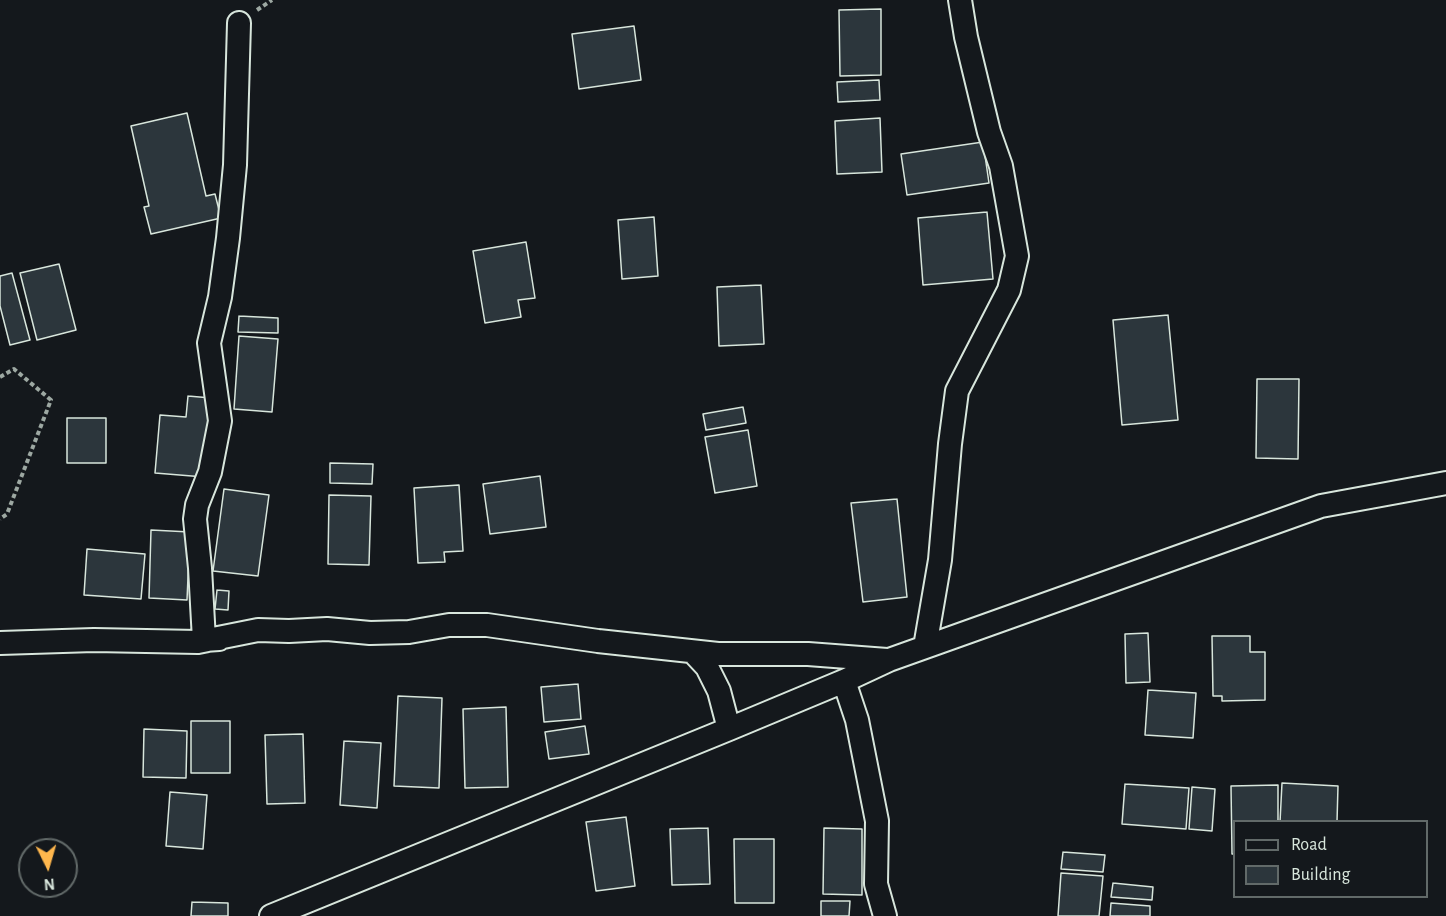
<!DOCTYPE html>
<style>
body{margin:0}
#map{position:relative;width:1446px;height:916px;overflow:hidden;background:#14181c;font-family:"Alegreya Sans",sans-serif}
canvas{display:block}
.legend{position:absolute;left:1233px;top:820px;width:195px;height:78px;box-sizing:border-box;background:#14181c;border:2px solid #626a69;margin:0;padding:8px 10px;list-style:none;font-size:18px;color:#d8e6dc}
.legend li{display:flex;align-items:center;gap:12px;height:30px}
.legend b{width:30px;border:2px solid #626a69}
.north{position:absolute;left:18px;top:838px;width:60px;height:60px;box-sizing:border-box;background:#14181c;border:2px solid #626a69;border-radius:50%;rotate:175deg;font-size:16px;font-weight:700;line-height:24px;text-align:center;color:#d8e6dc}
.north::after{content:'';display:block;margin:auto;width:21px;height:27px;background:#ffb74d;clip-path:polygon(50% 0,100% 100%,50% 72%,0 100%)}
</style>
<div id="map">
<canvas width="1446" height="916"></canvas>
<ul class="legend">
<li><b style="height:8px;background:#14181c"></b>Road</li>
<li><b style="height:16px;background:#2c363c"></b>Building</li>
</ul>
<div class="north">N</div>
</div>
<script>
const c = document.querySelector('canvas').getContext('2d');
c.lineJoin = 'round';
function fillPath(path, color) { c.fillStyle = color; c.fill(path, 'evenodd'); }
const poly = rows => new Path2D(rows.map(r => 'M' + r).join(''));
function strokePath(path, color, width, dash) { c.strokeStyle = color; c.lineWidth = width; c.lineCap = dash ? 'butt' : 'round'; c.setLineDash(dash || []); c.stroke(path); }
const building = poly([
 [881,9,881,75,840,76,839,10,881,9],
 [634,26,641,80,579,89,572,34,634,26],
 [879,80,880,100,838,102,837,82,879,80],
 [187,113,206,196,215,194,221,218,151,234,144,207,149,206,131,126,187,113],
 [880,118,882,172,837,174,835,121,880,118],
 [983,142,989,183,907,195,901,154,983,142],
 [987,212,993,279,923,285,918,218,987,212],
 [654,217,658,276,622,279,618,220,654,217],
 [526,242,535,298,518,300,521,317,485,323,473,251,526,242],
 [59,264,76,330,37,340,20,273,59,264],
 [12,273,30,340,10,345,0,306,0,276,12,273],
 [761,285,764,344,719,346,717,287,761,285],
 [1168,315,1178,420,1122,425,1113,320,1168,315],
 [239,316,278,318,278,333,238,332,239,316],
 [239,336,278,339,272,412,234,409,239,336],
 [1257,379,1299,379,1298,459,1256,458,1257,379],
 [188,396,211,398,204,477,155,473,160,415,186,417,188,396],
 [743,407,746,423,706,430,703,414,743,407],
 [67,418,106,418,106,463,67,463,67,418],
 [748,430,757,486,715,493,705,437,748,430],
 [330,463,373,464,372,484,330,483,330,463],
 [540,476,546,527,490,534,483,484,540,476],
 [459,485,463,551,444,552,445,562,418,563,414,488,459,485],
 [224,489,269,495,258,576,213,571,224,489],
 [329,495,371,496,369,565,328,564,329,495],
 [897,499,907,597,863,602,851,503,897,499],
 [151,530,190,532,187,600,149,598,151,530],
 [87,549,145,554,141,599,84,595,87,549],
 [217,590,229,591,228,610,215,609,217,590],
 [1148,633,1150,682,1126,683,1125,634,1148,633],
 [1212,636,1250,636,1250,652,1265,652,1265,700,1222,701,1222,696,1213,696,1212,636],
 [578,684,581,719,544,722,541,687,578,684],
 [1148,690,1196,693,1193,738,1145,735,1148,690],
 [398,696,442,698,439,788,394,786,398,696],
 [506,707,508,787,465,788,463,709,506,707],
 [191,721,230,721,230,773,191,773,191,721],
 [585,726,589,754,549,759,545,732,585,726],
 [144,729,187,731,186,778,143,777,144,729],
 [303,734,305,803,267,804,265,735,303,734],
 [344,741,381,743,377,808,340,805,344,741],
 [1282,783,1338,786,1337,822,1280,822,1282,783],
 [1125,784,1189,788,1186,829,1122,824,1125,784],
 [1278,785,1278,822,1234,822,1234,854,1232,854,1231,786,1278,785],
 [1192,787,1215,789,1212,831,1189,829,1192,787],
 [170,792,207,795,203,849,166,846,170,792],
 [626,817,635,886,596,891,586,822,626,817],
 [708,828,710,884,672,885,670,829,708,828],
 [824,828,862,829,862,895,823,894,824,828],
 [734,839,774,839,774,903,735,903,734,839],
 [1063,852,1105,855,1103,872,1061,869,1063,852],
 [1061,873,1103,876,1099,916,1058,916,1061,873],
 [1113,883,1153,887,1152,900,1111,897,1113,883],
 [821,901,850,901,849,916,821,916,821,901],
 [192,902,228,903,228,916,191,916,192,902],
 [1111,903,1150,906,1150,916,1110,916,1111,903]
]);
fillPath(building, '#2c363c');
strokePath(building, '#d8e6dc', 1.5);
const street = poly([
 [219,639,204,640,200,568,195,519,197,505,210,472,220,421,209,343,220,297,228,238,235,165,239,23],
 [0,643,94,640,198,642,258,630,289,631,327,629,370,633,409,632,449,625,487,625,598,641,718,654,808,654,887,660],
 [925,647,940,560,950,444,957,391,1009,290,1017,256,1001,166,989,132,966,37,960,0],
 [693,652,707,667,719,691,729,729],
 [844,681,857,720,877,821,876,884,885,916],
 [271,916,729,729,844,681,889,660,1321,506,1446,483]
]);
strokePath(street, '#d8e6dc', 26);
strokePath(poly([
 [257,10,272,0],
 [0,377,14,369,51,400,7,514,0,519]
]), '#9da8a2', 4, [4.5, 3]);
strokePath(street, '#14181c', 22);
</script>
